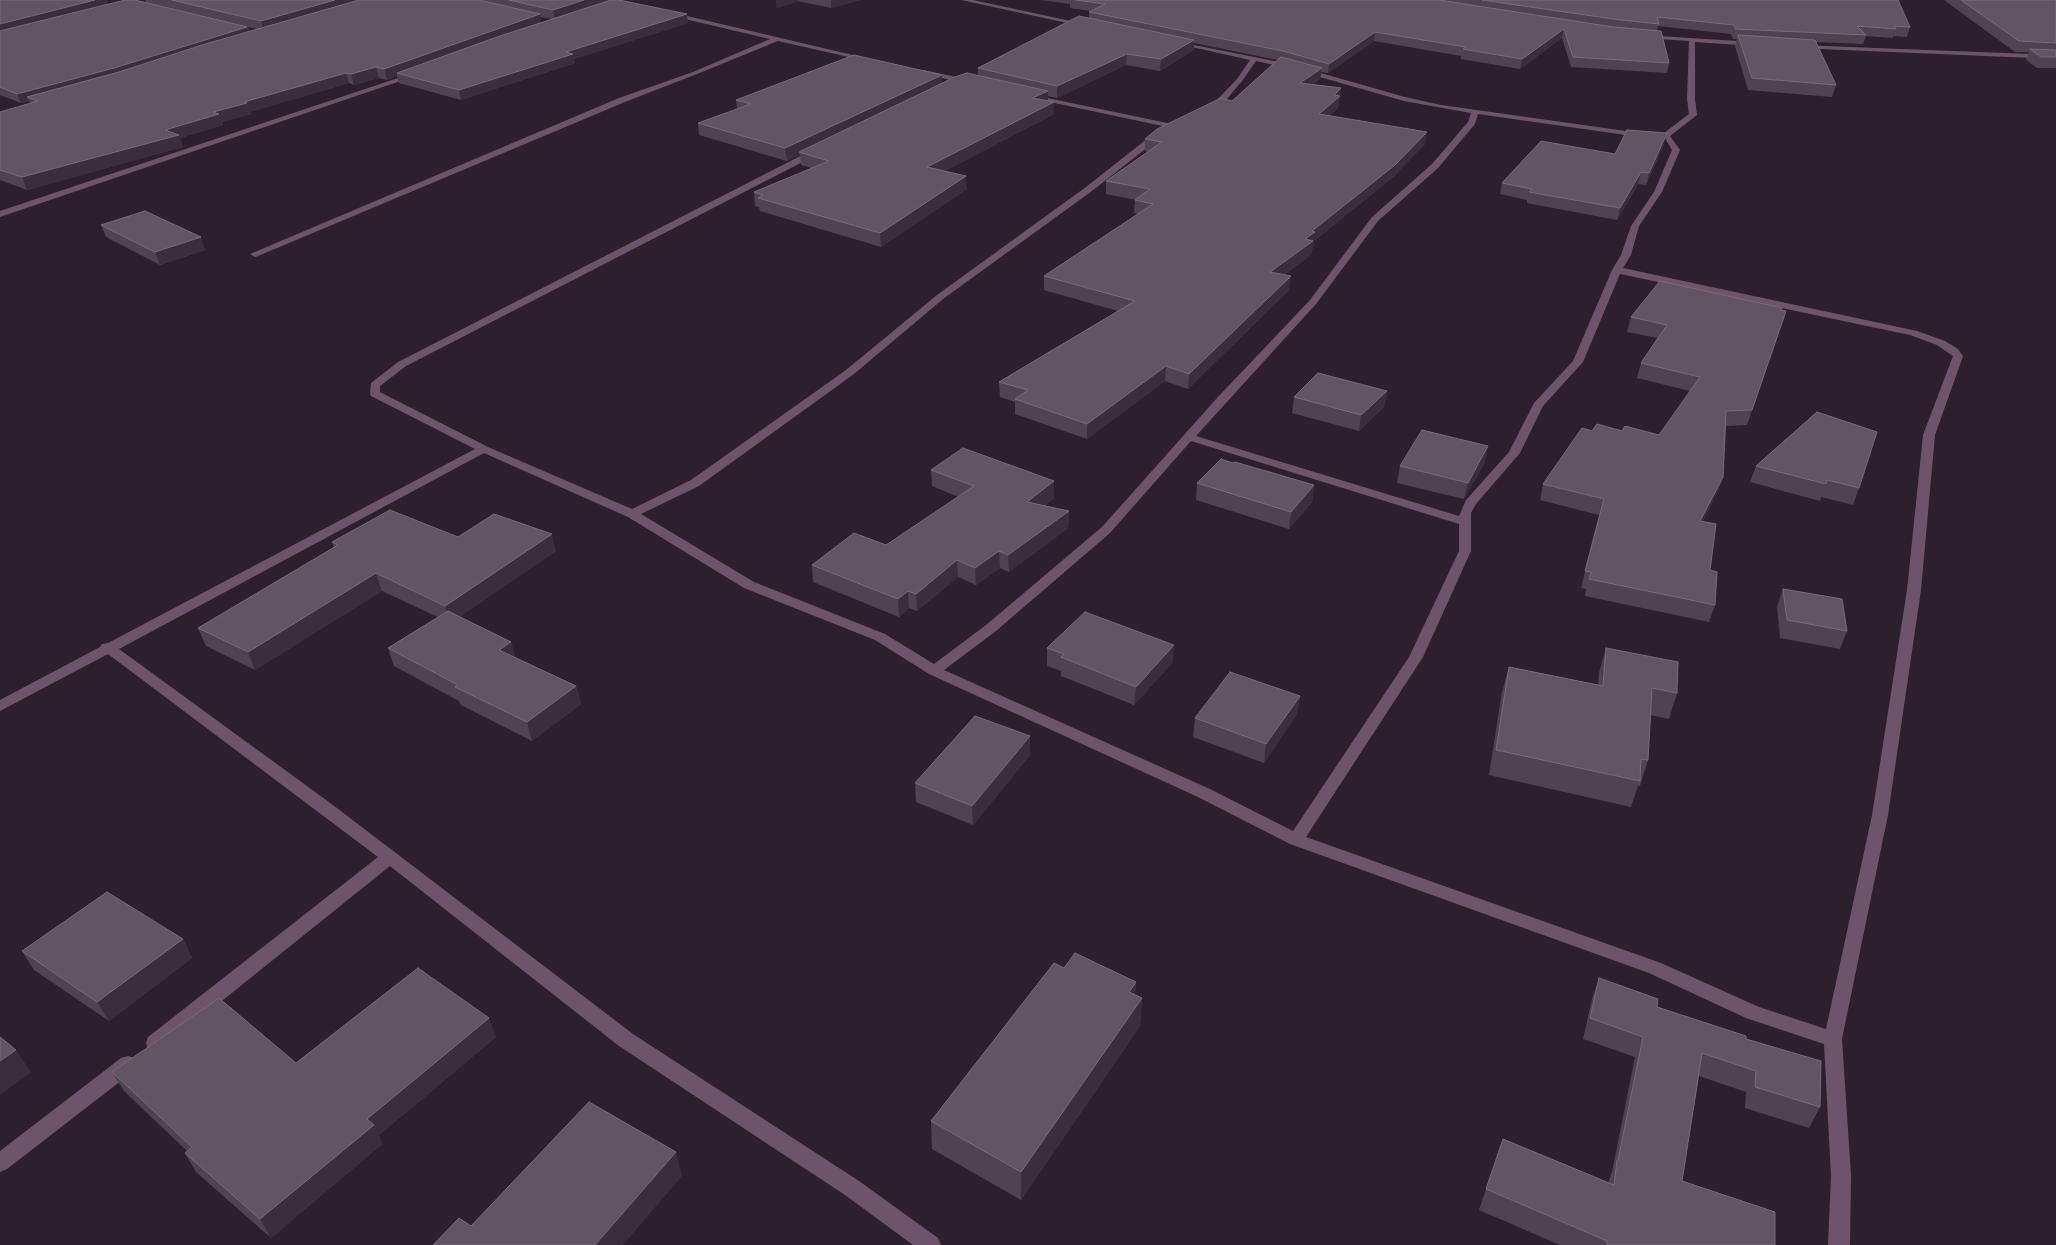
<!DOCTYPE html>
<style>
body{margin:0}
canvas{display:block;background:#2d1f2c}
</style>
<canvas width="2056" height="1245"></canvas>
<script>
const c = document.querySelector('canvas').getContext('2d');
c.lineJoin = 'round';
const poly = rows => new Path2D(rows.map(r => 'M' + r).join(''));
function fillPath(path, color) { c.fillStyle = color; c.fill(path, 'evenodd'); }
function strokePath(path, color, width, dash) { c.strokeStyle = color; c.lineWidth = width; c.lineCap = dash ? 'butt' : 'round'; c.setLineDash(dash || []); c.stroke(path); }
fillPath(poly([
 [961,0,973,0,1089,25,1086,27,961,0],
 [670,12,874,60,871,62,778,41,697,74,625,102,258,256,255,257,250,254,619,98,693,72,770,39,668,15,667,14,670,12],
 [1643,35,1753,42,1756,44,1753,46,1695,42,1695,99,1697,115,1670,136,1680,150,1662,192,1639,226,1631,255,1623,268,1917,331,1945,341,1958,349,1963,356,1935,435,1921,590,1888,815,1842,1039,1851,1176,1850,1245,1828,1245,1831,1176,1824,1044,1746,1018,1649,973,1290,844,1198,797,929,674,875,640,744,588,628,517,484,453,119,649,333,805,633,1034,859,1181,938,1238,941,1245,913,1245,845,1195,619,1046,390,866,162,1049,155,1051,148,1049,146,1043,148,1037,378,857,108,654,0,711,0,700,100,647,102,644,108,643,475,449,371,396,370,394,371,383,398,362,814,149,820,149,820,153,406,366,380,386,380,392,488,447,632,509,691,480,846,370,937,295,1086,187,1157,131,1163,131,1163,135,1092,191,943,299,854,374,699,486,641,514,754,582,885,634,934,664,986,625,1102,527,1217,398,1310,300,1372,217,1432,164,1468,122,1471,113,1404,101,1288,68,1256,61,1242,81,1221,106,1208,111,1205,111,1205,107,1215,102,1237,79,1250,60,1174,43,1174,41,1289,64,1405,97,1441,105,1633,132,1664,133,1689,114,1687,99,1689,41,1645,38,1642,36,1643,35],
 [1478,114,1633,136,1664,137,1672,150,1654,192,1631,226,1621,255,1612,270,1573,361,1534,403,1509,452,1466,500,1459,516,1196,436,1316,304,1378,221,1438,168,1475,124,1478,114],
 [1620,274,1910,335,1937,345,1953,356,1923,435,1907,590,1872,815,1826,1029,1759,1007,1661,963,1306,837,1423,657,1471,551,1471,513,1476,504,1520,453,1543,406,1583,362,1620,274],
 [1191,441,1459,524,1459,551,1409,657,1293,831,1210,789,944,670,996,631,1110,533,1191,441],
 [1799,45,2056,55,2056,59,1797,48,1797,46,1799,45],
 [923,70,971,80,972,82,968,84,921,73,921,71,923,70],
 [416,72,419,74,418,75,0,217,0,211,416,72],
 [1028,94,1172,124,1176,126,1172,128,1031,98,1027,96,1028,94],
 [128,1056,135,1058,138,1064,135,1070,7,1169,0,1172,0,1151,121,1058,128,1056]
]), '#6d546b');
fillPath(poly([
 [0,0,107,0,108,4,146,2,145,0,619,0,688,23,574,59,575,63,461,100,399,83,397,76,387,80,379,78,354,85,349,83,250,112,251,114,222,122,223,125,180,138,183,147,27,190,0,180,0,112,30,104,29,101,21,103,0,95],
 [540,17,547,18,552,19,541,23],
 [248,27,257,29,249,32],
 [776,0,860,0,831,8,798,1,777,8],
 [1041,0,1898,0,1910,27,1907,37,1893,36,1893,38,1866,36,1863,44,1816,42,1836,85,1832,97,1748,90,1735,46,1737,39,1733,39,1731,34,1658,26,1657,31,1669,63,1667,73,1571,67,1562,38,1520,69,1461,59,1461,56,1374,41,1328,73,1321,72,1320,79,1313,84,1341,88,1338,108,1329,116,1425,144,1393,177,1314,241,1314,245,1313,246,1311,255,1284,275,1289,290,1188,389,1165,381,1087,439,1015,414,1015,402,1000,397,999,382,1118,311,1044,290,1044,276,1138,214,1134,213,1135,200,1136,200,1106,194,1106,181,1149,152,1145,151,1145,139,1232,101,1278,60,1194,43,1194,50,1160,71,1126,65,1057,98,1048,96,1048,101,1054,114,945,171,967,189,881,247,760,211,759,207,755,206,754,192,812,168,801,165,800,154,787,161,699,135,698,123,737,109,736,100,942,75,942,83,978,75,978,68,1089,18,1089,12,1091,11,1070,8,1070,4],
 [1944,0,2056,0,2056,68,2037,68,2026,60,2029,52,2015,52],
 [1664,144,1646,185,1638,184,1617,220,1527,203,1527,200,1500,194,1502,183,1615,154],
 [101,225,205,250,160,265,106,237],
 [1782,310,1786,311,1747,425,1726,426,1723,477,1717,493,1703,521,1715,605,1709,622,1585,596,1586,589,1581,588,1599,515,1540,500,1543,484,1592,431,1622,431,1659,435,1690,391,1637,378,1641,363,1657,338,1627,332,1631,317],
 [1387,391,1384,407,1359,431,1292,413,1294,397],
 [1817,412,1859,488,1853,505,1821,497,1820,501,1750,482,1756,466],
 [1485,462,1464,499,1397,483,1400,466],
 [931,470,1054,481,1054,498,1044,506,1069,511,1068,528,1009,572,1000,568,976,585,958,577,917,611,909,608,899,617,813,582,812,565,886,545,959,497,932,486],
 [1197,483,1314,485,1312,502,1289,529,1196,500],
 [458,537,556,551,459,617,511,642,515,658,576,686,581,704,532,741,461,705,459,701,394,666,388,648,438,617,382,591,255,670,206,646,198,628,334,548,332,542],
 [1783,589,1847,631,1840,649,1780,638,1777,607],
 [1174,645,1172,663,1134,705,1061,676,1061,671,1047,666,1047,648],
 [1606,648,1677,693,1669,719,1650,715,1648,760,1640,786,1638,786,1631,807,1489,775,1502,692,1509,667,1598,685,1599,673],
 [1300,696,1297,714,1264,763,1193,737,1195,718],
 [1030,755,973,825,916,802,915,783],
 [183,939,192,958,109,1021,34,970,22,951],
 [1064,968,1136,982,1135,995,1142,998,1140,1026,1021,1200,932,1149,931,1121],
 [1599,978,1657,1007,1746,1039,1820,1107,1809,1128,1745,1108,1746,1092,1699,1076,1682,1181,1775,1245,1560,1245,1479,1210,1503,1139,1608,1183,1612,1172,1635,1057,1583,1039,1592,999],
 [496,1037,379,1135,382,1144,271,1238,196,1172,185,1153,187,1151,124,1091,112,1072,296,1063]
]), '#514250');
fillPath(poly([
 [95,0,107,0,109,5,0,33,0,24],
 [335,0,371,0,264,31,261,21],
 [584,0,614,0,555,20,553,10],
 [776,0,798,0,798,1,777,8],
 [831,0,860,0,831,8],
 [540,14,542,24,397,73,397,76,387,80,384,69],
 [687,14,688,23,574,59,575,63,461,100,459,90,566,52],
 [247,27,250,35,27,97,29,101,21,103,17,94],
 [1564,29,1562,38,1520,69,1522,59],
 [1375,32,1374,41,1328,73,1329,64],
 [1194,40,1194,50,1160,71,1161,59],
 [1127,54,1126,65,1057,98,1057,86],
 [376,67,379,78,354,85,351,74],
 [1322,68,1320,79,1299,94,1300,83],
 [346,73,349,83,250,112,251,114,222,122,223,125,180,138,183,147,27,190,22,177,165,130,244,102],
 [942,75,942,86,799,152,800,154,787,161,785,148],
 [1341,88,1338,108,1317,126,1319,114],
 [1048,91,1048,102,1032,98],
 [1054,102,1054,114,928,180,927,167],
 [1427,132,1425,144,1393,177,1314,241,1314,245,1313,246,1311,255,1268,286,1270,272,1305,239,1312,231],
 [1667,133,1664,144,1646,185,1649,173],
 [1641,172,1638,184,1617,220,1620,208],
 [966,176,967,189,881,247,880,233],
 [201,237,205,250,160,265,155,252],
 [1291,276,1289,290,1188,389,1189,374],
 [1166,366,1165,381,1087,439,1087,424],
 [1387,391,1384,407,1359,431,1361,415],
 [1488,446,1485,462,1464,499,1468,483],
 [1723,477,1717,493,1695,537,1700,521],
 [1054,481,1054,498,1027,519,1027,502],
 [1314,485,1312,502,1289,529,1291,512],
 [1069,511,1068,528,1009,572,1008,555],
 [552,534,556,551,450,623,445,606],
 [999,551,1000,568,976,585,975,568],
 [957,560,958,577,917,611,916,594],
 [376,573,382,591,255,670,248,652],
 [908,591,909,608,899,617,898,599],
 [511,642,516,660,499,650],
 [1174,645,1172,663,1134,705,1136,687],
 [576,686,581,704,532,741,527,722],
 [1300,696,1297,714,1264,763,1266,744],
 [1030,736,1030,755,973,825,972,806],
 [183,939,192,958,109,1021,97,1002],
 [1136,982,1134,1010,1129,992],
 [1142,998,1140,1026,1021,1200,1021,1172],
 [489,1018,496,1037,379,1135,382,1144,271,1238,260,1219,367,1119],
 [16,1050,31,1072,0,1095,0,1061],
 [676,1152,682,1176,623,1245,595,1245]
]), '#3b2d3a');
const building = poly([
 [0,0,95,0,0,24,0,0],
 [125,0,135,0,247,27,114,68,17,94,0,87,0,31,125,0],
 [172,0,335,0,261,21,172,0],
 [359,0,479,0,540,14,384,69,376,67,351,74,346,73,244,102,247,103,213,112,219,114,165,130,179,135,22,177,0,170,0,112,38,101,27,97,119,72,202,45,359,0],
 [509,0,584,0,553,10,509,0],
 [611,0,619,0,687,14,566,52,573,54,459,90,397,73,497,37,611,0],
 [1076,0,1439,0,1613,27,1661,31,1669,63,1573,57,1564,29,1522,59,1463,49,1466,47,1375,32,1329,64,1283,51,1089,12,1105,4,1076,0],
 [1482,0,1898,0,1910,27,1894,26,1896,29,1857,26,1866,35,1735,29,1734,25,1657,17,1659,24,1613,19,1482,0],
 [1961,0,2056,0,2056,43,2019,41,1961,0],
 [1079,16,1194,40,1161,59,1127,54,1057,86,978,68,1079,16],
 [1738,35,1815,40,1836,85,1752,78,1738,35],
 [2030,49,2056,50,2056,57,2041,57,2030,49],
 [854,55,942,75,785,148,698,123,751,104,736,100,854,55],
 [1281,57,1322,68,1300,83,1341,88,1334,95,1340,96,1319,114,1427,132,1395,165,1312,231,1315,232,1305,239,1313,241,1270,272,1291,276,1189,374,1166,366,1087,424,1015,399,1028,390,999,382,1135,301,1044,276,1153,204,1135,200,1150,189,1106,181,1162,142,1145,139,1157,129,1221,98,1232,101,1281,57],
 [967,73,1048,91,1032,98,1054,102,927,167,966,176,880,233,758,198,763,195,754,192,829,161,799,152,955,77,967,73],
 [1627,130,1667,133,1649,173,1641,172,1620,208,1529,192,1532,189,1502,183,1541,141,1615,154,1627,130],
 [145,211,201,237,155,252,101,225,145,211],
 [1660,281,1782,308,1781,310,1786,311,1752,410,1726,411,1723,477,1700,521,1716,524,1710,570,1717,572,1715,605,1589,579,1591,572,1585,571,1604,499,1543,484,1582,428,1592,431,1597,424,1622,431,1625,426,1659,435,1700,377,1641,363,1667,325,1631,317,1660,281],
 [1318,373,1387,391,1361,415,1294,397,1318,373],
 [1817,412,1877,432,1859,488,1827,480,1826,484,1756,466,1817,412],
 [1422,430,1488,446,1468,483,1400,466,1422,430],
 [963,448,1054,481,1027,502,1069,511,1008,555,999,551,975,568,957,560,916,594,908,591,898,599,812,565,854,533,886,545,974,486,931,470,963,448],
 [1221,459,1233,463,1235,462,1314,485,1291,512,1197,483,1221,459],
 [390,510,458,537,494,514,552,534,445,606,376,573,248,652,198,628,338,545,332,542,390,510],
 [1783,589,1842,599,1847,631,1787,620,1783,589],
 [448,611,511,642,499,650,576,686,527,722,455,687,458,685,388,648,448,611],
 [1085,612,1174,645,1136,687,1061,657,1064,654,1047,648,1085,612],
 [1606,648,1678,662,1677,693,1652,688,1648,760,1641,759,1640,781,1496,750,1509,667,1603,686,1606,648],
 [1230,672,1300,696,1266,744,1195,718,1230,672],
 [975,716,1030,736,972,806,915,783,975,716],
 [107,892,183,939,97,1002,22,951,107,892],
 [1075,953,1136,982,1129,992,1142,998,1021,1172,931,1121,1054,963,1064,968,1075,953],
 [418,968,489,1018,367,1119,374,1125,260,1219,185,1153,192,1147,112,1072,219,998,296,1063,418,968],
 [1599,978,1658,999,1657,1007,1746,1036,1746,1039,1821,1061,1820,1107,1755,1087,1756,1071,1702,1053,1682,1181,1775,1212,1775,1245,1607,1245,1607,1241,1486,1189,1503,1139,1614,1185,1617,1160,1618,1160,1643,1037,1590,1018,1599,978],
 [0,1037,16,1050,0,1061,0,1037],
 [589,1102,676,1152,595,1245,433,1245,459,1218,471,1226,589,1102]
]);
fillPath(building, '#625461');
strokePath(building, '#796b78', 1);
</script>
